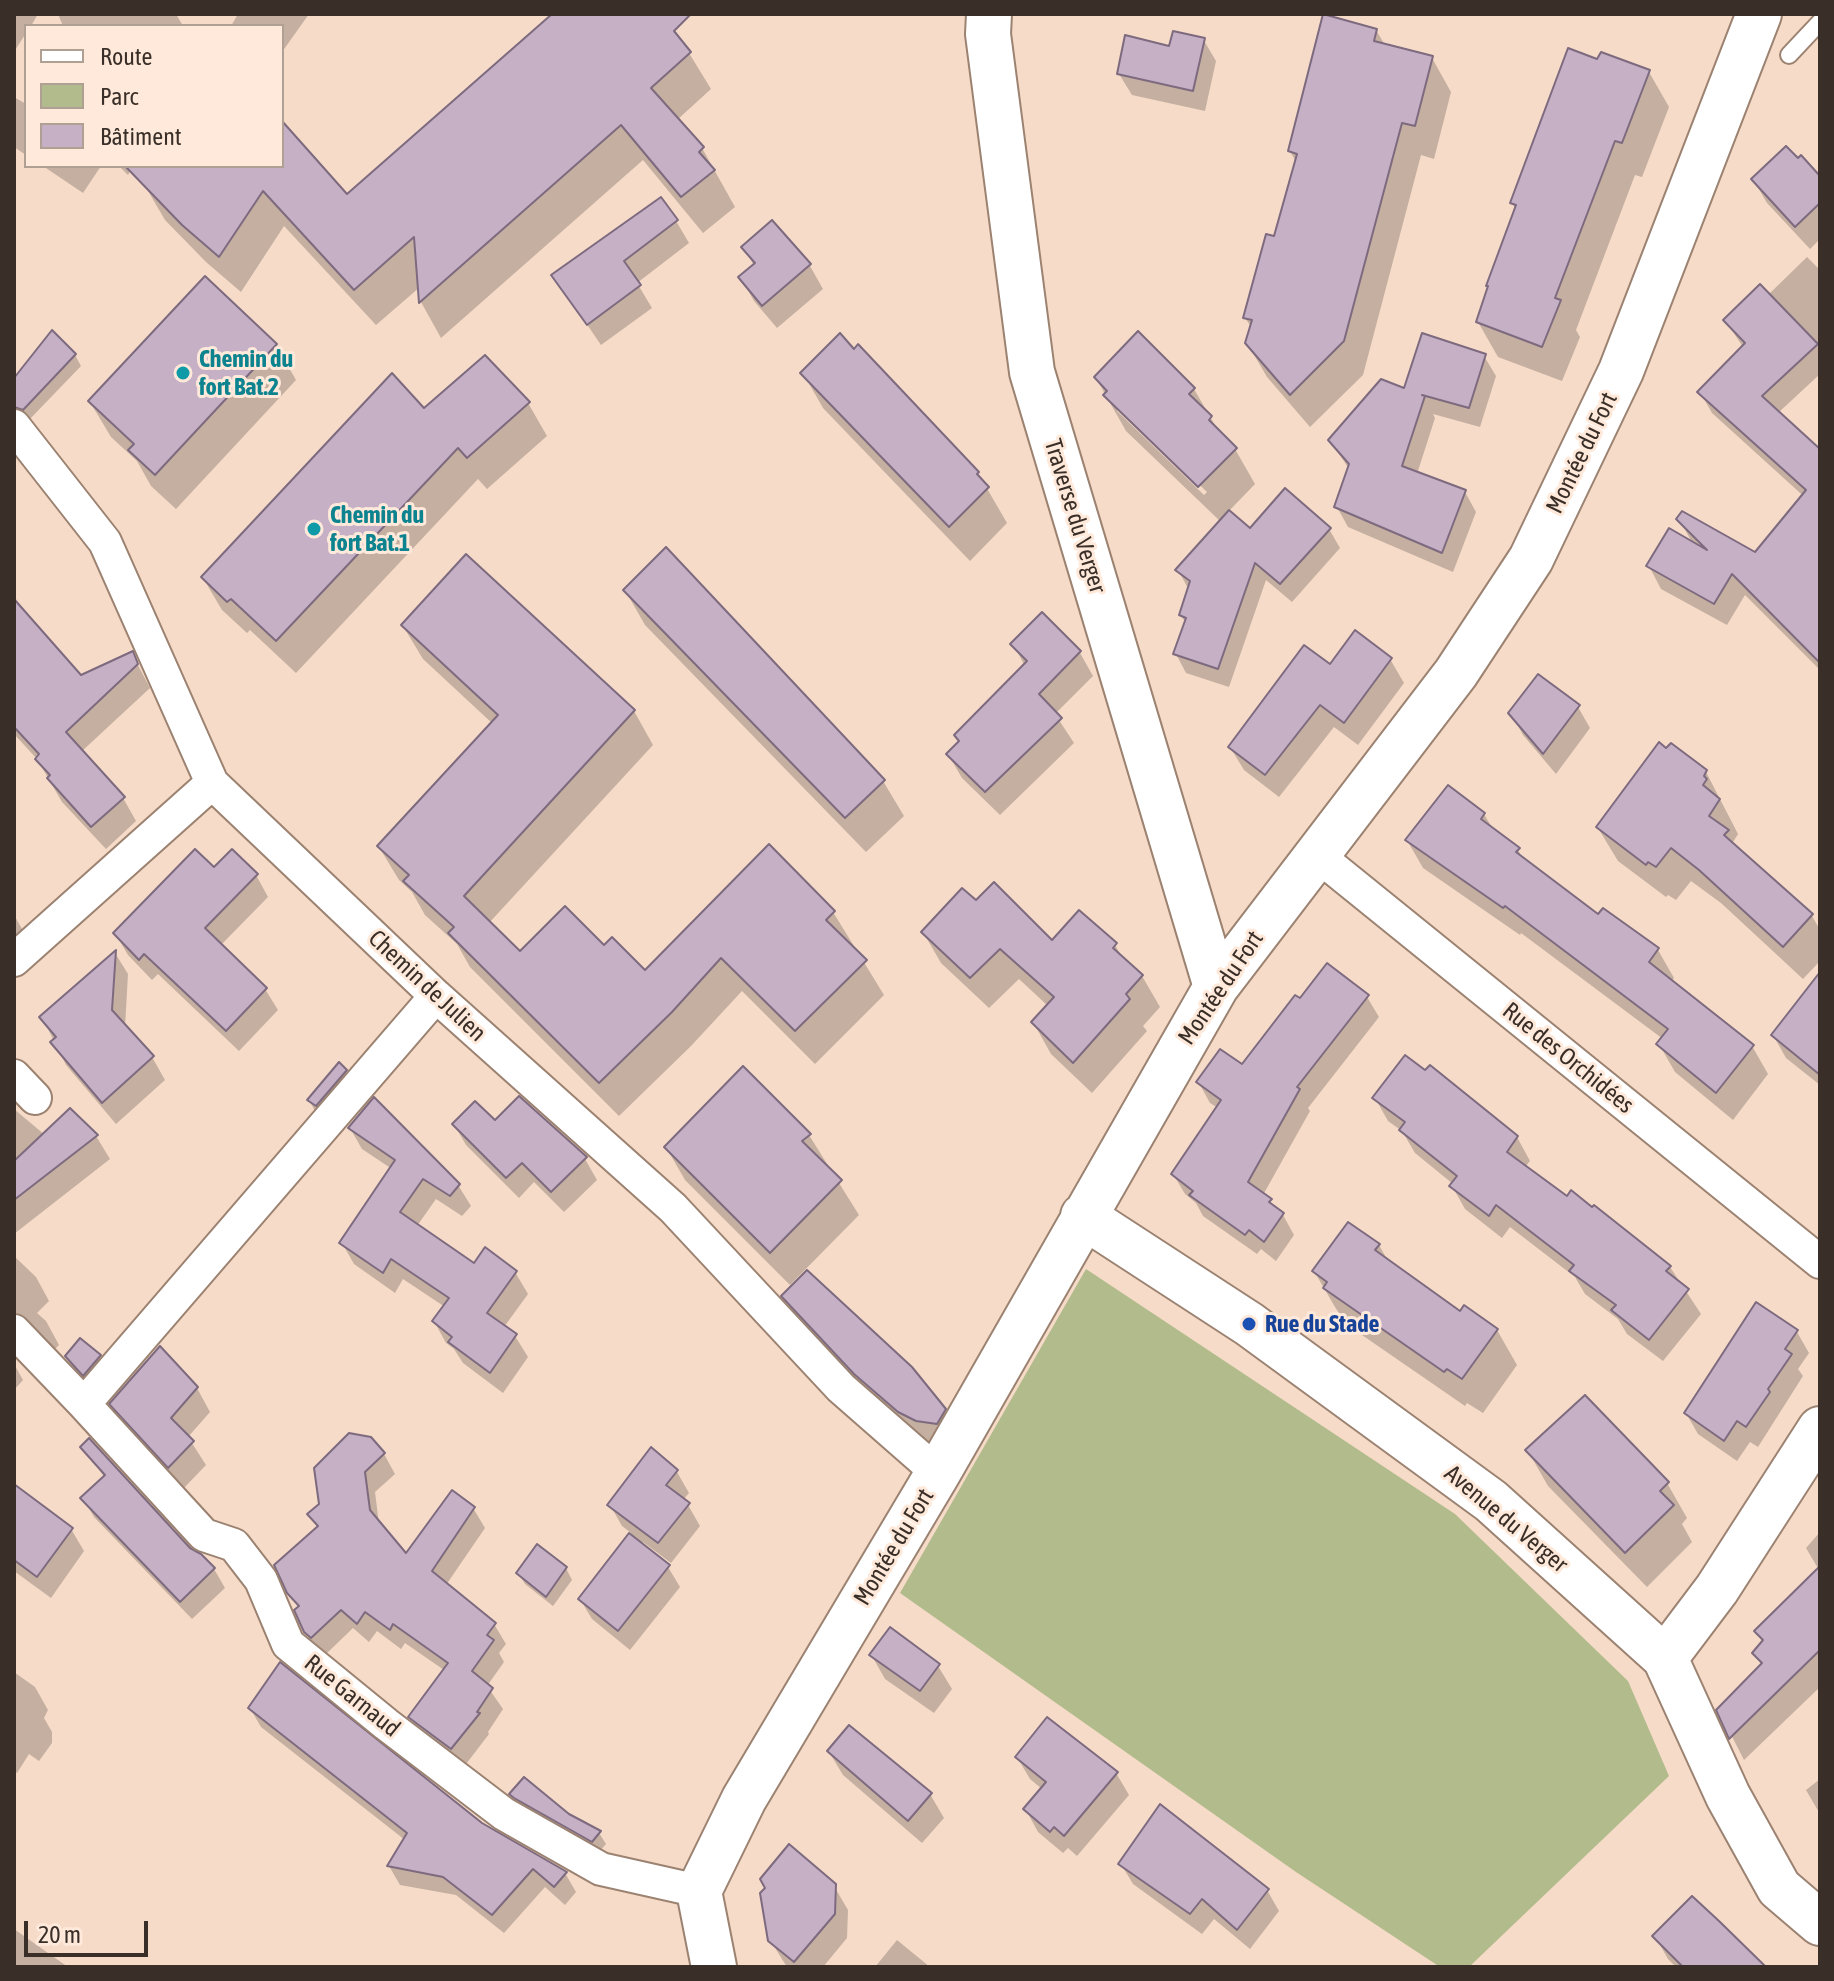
<!DOCTYPE html>
<meta charset="utf-8">
<style>
body{margin:0}
#map{position:relative;width:1834px;height:1981px;overflow:hidden;background:#f6dbc8;font-family:"Asap Condensed",sans-serif}
canvas{display:block}
.frame{position:absolute;inset:0;border:16px solid #392f28;pointer-events:none}
.legend{position:absolute;left:24px;top:24px;width:260px;height:144px;box-sizing:border-box;background:#ffe9da;border:2px solid #b09f93;margin:0;padding:10px 14px;list-style:none;font-size:24px;color:#392f28}
.legend li{display:flex;align-items:center;gap:16px;height:40px}
.legend b{width:40px;border:2px solid #b09f93}
.scale{position:absolute;left:24px;top:1921px;width:124px;height:36px;box-sizing:border-box;border:4px solid #392f28;border-top:0;padding-left:10px;font-size:24px;line-height:28px;white-space:nowrap;color:#392f28;-webkit-text-stroke:6px #ffe9da;paint-order:stroke}
</style>
<div id="map">
<canvas width="1834" height="1981"></canvas>
<div class="frame"></div>
<ul class="legend">
<li><b style="height:10px;background:#fff"></b>Route</li>
<li><b style="height:22px;background:#b2bb8b"></b>Parc</li>
<li><b style="height:22px;background:#c5b0c6"></b>Bâtiment</li>
</ul>
<div class="scale">20 m</div>
</div>
<script>
const c = document.querySelector('canvas').getContext('2d');
c.lineJoin = 'round';
function fillPath(path, color) { c.fillStyle = color; c.fill(path, 'evenodd'); }
const poly = rows => new Path2D(rows.map(r => 'M' + r).join(''));
function strokePath(path, color, width, dash) { c.strokeStyle = color; c.lineWidth = width; c.lineCap = dash ? 'butt' : 'round'; c.setLineDash(dash || []); c.stroke(path); }
function drawText(font, color, halo, rows, align = 'center') {
  c.font = font + ' "Asap Condensed",sans-serif'; c.lineWidth = 6; c.setLineDash([]); c.textBaseline = 'middle'; c.strokeStyle = halo; c.fillStyle = color; for (const [text, x, y, turn = 0] of rows) {
    c.save(); c.translate(x, y); c.rotate((+turn || 0) * Math.PI / 180); c.textAlign = isNaN(turn) ? turn : align; if (halo) c.strokeText(text, 0, 0); c.fillText(text, 0, 0); c.restore();
  }
}
fillPath(poly([
 [1086,1269,1455,1514,1628,1681,1669,1776,1469,1967,1440,1967,1296,1872,900,1593]
]), '#b2bb8b');
fillPath(poly([
 [14,14,38,14,31,26,26,26,26,33,14,52],
 [58,14,176,14,183,26,63,26],
 [238,14,309,14,282,52,282,26,231,26],
 [555,14,662,14,670,22,711,89,677,120,702,148,735,207,703,233,643,160,441,338,421,302,420,287,376,325,284,226,241,292,206,262,165,220,144,184,163,166,282,166,282,124,347,197],
 [1376,30,1385,45,1432,58,1451,92,1434,159,1421,155,1363,375,1310,427,1267,377,1247,343,1252,328,1245,318,1276,238,1296,162,1290,151],
 [1203,39,1216,61,1205,111,1132,95,1119,74,1170,48],
 [1598,61,1649,72,1669,107,1642,177,1635,175,1576,330,1580,337,1562,381,1498,357,1478,322,1516,210,1512,203],
 [14,97,26,104,26,155,14,147],
 [43,166,101,166,83,193],
 [119,166,133,166,128,175],
 [1753,179,1820,179,1820,239,1810,249,1767,203],
 [676,221,689,243,637,283,652,308,601,345,554,276],
 [772,223,810,266,823,289,777,328,754,301,741,278,754,266,744,247],
 [1807,257,1820,270,1820,374,1778,413,1818,450,1820,449,1820,511,1712,413,1700,392,1743,347,1725,320,1768,295],
 [276,345,296,380,176,509,151,486,137,461,111,437,90,402],
 [855,352,978,473,1007,523,970,561,823,408,803,373],
 [75,355,81,366,29,420,14,420,14,381],
 [1484,356,1496,376,1480,427,1433,414,1435,418,1417,474,1465,492,1476,512,1453,572,1348,527,1337,507,1349,469,1330,440,1406,390],
 [1096,378,1194,389,1220,434,1235,449,1255,484,1228,512,1250,531,1329,529,1340,548,1292,602,1266,580,1229,687,1186,673,1176,654,1186,624,1181,615,1189,590,1178,570,1221,522,1126,431],
 [1117,406,1207,492,1204,495,1117,411],
 [528,403,547,436,487,489,478,479,296,673,250,630,247,633,222,610,203,578,424,411],
 [1679,519,1756,555,1820,573,1820,670,1745,595,1727,625,1661,589,1649,566,1693,544],
 [625,590,883,781,904,816,866,852,645,625],
 [14,596,30,621,81,677,132,654,150,688,81,752,123,798,136,821,106,849,62,802,37,759,14,734],
 [1042,614,1080,653,1093,676,1055,714,1074,743,1000,815,962,778,948,754,1025,666,1013,644],
 [403,626,634,711,653,745,489,923,520,954,604,948,645,973,833,912,884,995,815,1064,742,991,691,1046,619,1116,470,967,457,944,425,915,412,892,399,880,379,847,493,724,423,659],
 [1390,659,1404,683,1358,745,1334,727,1279,797,1244,770,1230,747,1330,667],
 [1578,707,1590,728,1556,774,1523,735,1511,713],
 [1706,772,1738,834,1733,842,1738,850,1812,916,1820,930,1820,961,1803,979,1721,903,1691,881,1676,900,1668,895,1666,897,1618,861,1598,828],
 [1484,814,1494,831,1518,850,1525,862,1598,917,1658,950,1674,978,1671,982,1752,1046,1768,1074,1733,1120,1675,1072,1659,1044,1663,1039,1521,933,1520,935,1423,868,1407,840],
 [214,870,256,875,268,897,220,946,265,989,278,1010,239,1051,158,974,152,980,128,955,115,933],
 [976,903,1052,943,1115,945,1124,960,1142,976,1160,1007,1143,1026,1147,1031,1092,1093,1051,1054,1033,1022,1048,1006,1019,979,989,1008,941,963,923,932],
 [14,915,25,934,14,944],
 [115,953,128,974,125,1027,152,1057,165,1080,116,1124,66,1065,42,1017],
 [1820,976,1820,1085,1786,1058,1773,1035],
 [1367,997,1379,1017,1308,1108,1310,1111,1263,1195,1283,1215,1294,1235,1276,1261,1261,1249,1257,1254,1203,1216,1196,1203,1185,1194,1173,1174,1218,1108,1210,1103,1199,1083,1242,1067,1300,1000],
 [345,1072,351,1083,323,1116,315,1111,309,1100],
 [1375,1098,1517,1137,1530,1161,1525,1167,1670,1267,1701,1314,1663,1361,1627,1334,1618,1319,1585,1294,1575,1277,1510,1227,1502,1238,1465,1209,1452,1186,1453,1184,1415,1153,1402,1131,1388,1121],
 [14,1109,45,1135,96,1136,110,1159,14,1234],
 [495,1123,585,1159,597,1180,564,1212,534,1182,519,1198,466,1145,454,1124],
 [350,1128,458,1185,471,1206,462,1216,436,1199,417,1226,474,1266,515,1272,528,1294,504,1327,515,1336,528,1357,503,1393,463,1363,454,1349,446,1343,434,1321,445,1307,403,1279,395,1293,354,1264,342,1243,392,1169,362,1149],
 [809,1135,859,1215,790,1285,685,1180,666,1147],
 [1379,1245,1388,1261,1461,1313,1497,1330,1517,1365,1483,1413,1467,1403,1465,1406,1346,1324,1335,1307,1314,1271],
 [14,1256,36,1277,49,1301,37,1313,46,1321,59,1345,53,1351,14,1341],
 [784,1297,944,1410,957,1433,930,1443,912,1435,869,1397,797,1319],
 [1797,1332,1809,1353,1798,1369,1803,1376,1758,1447,1750,1442,1737,1461,1698,1434,1686,1413],
 [100,1356,106,1367,90,1385,74,1368,67,1357],
 [14,1364,23,1380,14,1390],
 [197,1388,210,1412,188,1437,206,1465,182,1490,125,1427,112,1404],
 [83,1447,189,1549,200,1556,214,1569,225,1588,192,1619,94,1517,83,1498,105,1478],
 [651,1450,677,1472,689,1493,683,1500,688,1505,700,1526,671,1563,643,1542,640,1545,668,1567,680,1587,630,1650,592,1619,580,1599,631,1533,622,1526,610,1505],
 [1528,1451,1667,1483,1687,1518,1682,1524,1692,1542,1647,1587,1548,1486],
 [384,1454,395,1474,375,1492,379,1524,406,1556,473,1508,485,1528,446,1585,494,1624,506,1644,499,1653,504,1662,487,1686,503,1709,488,1732,489,1734,463,1768,422,1737,410,1717,444,1670,405,1643,401,1649,377,1631,369,1642,353,1628,323,1657,318,1652,305,1631,299,1609,289,1592,318,1529,310,1514],
 [14,1487,71,1529,84,1551,51,1598,14,1571],
 [1820,1532,1820,1687,1744,1760,1719,1711,1762,1666,1754,1653,1763,1643,1756,1632,1819,1570,1806,1548],
 [566,1568,572,1580,553,1606,525,1584,518,1573],
 [872,1656,938,1666,952,1689,934,1713,885,1679],
 [14,1672,35,1687,48,1710,44,1718,52,1732,52,1743,39,1761,29,1754,17,1773,14,1771],
 [250,1708,481,1825,565,1873,576,1892,565,1905,545,1887,504,1933,456,1895,400,1885,389,1866,405,1840,261,1727],
 [829,1752,930,1794,944,1818,922,1843,843,1775],
 [1017,1757,1116,1773,1129,1795,1077,1856,1068,1848,1063,1853,1038,1832,1026,1810,1042,1789,1030,1779],
 [1820,1779,1820,1814,1806,1790],
 [511,1794,568,1815,599,1833,606,1844,599,1852,518,1805],
 [1121,1864,1267,1890,1279,1911,1250,1949,1214,1919,1202,1934,1133,1884],
 [834,1886,848,1910,847,1938,823,1967,787,1967,770,1940],
 [14,1929,68,1967,14,1967],
 [1655,1936,1763,1967,1676,1967,1668,1959],
 [897,1940,930,1967,875,1967]
]), '#0003');
const building = poly([
 [552,14,691,14,674,31,691,52,651,88,704,147,699,152,715,170,681,197,621,125,419,303,414,237,354,290,263,191,219,257,182,225,125,166,282,166,282,121,347,194,552,14],
 [1323,14,1377,29,1374,41,1433,56,1415,126,1402,123,1344,341,1290,395,1245,343,1252,320,1243,318,1266,234,1274,236,1297,154,1288,151,1323,14],
 [1173,31,1205,38,1193,91,1117,74,1125,35,1169,46,1173,31],
 [1568,48,1597,59,1601,52,1650,70,1622,143,1615,141,1555,298,1561,300,1542,347,1476,322,1488,286,1486,286,1516,205,1510,203,1568,48],
 [1786,146,1798,158,1801,155,1820,176,1820,203,1795,227,1751,179,1786,146],
 [661,197,678,220,624,261,641,285,587,325,551,275,661,197],
 [772,220,811,264,762,306,738,277,755,263,741,247,772,220],
 [205,276,277,344,155,475,128,450,134,444,88,401,205,276],
 [1760,284,1818,344,1762,396,1820,449,1820,663,1732,574,1714,604,1646,566,1669,528,1707,550,1676,519,1682,511,1755,552,1806,490,1697,392,1745,343,1723,320,1760,284],
 [52,330,76,354,23,410,14,407,14,378,52,330],
 [1138,331,1195,388,1189,394,1212,416,1209,420,1237,448,1198,487,1103,395,1107,391,1094,377,1138,331],
 [840,333,854,349,858,344,979,472,977,474,989,487,949,527,800,373,840,333],
 [1422,333,1486,354,1469,408,1422,395,1425,396,1402,466,1466,490,1442,553,1334,507,1349,464,1328,440,1381,379,1404,388,1422,333],
 [485,355,530,402,467,458,458,448,276,641,231,599,227,602,201,577,392,373,424,408,485,355],
 [1285,488,1331,528,1280,584,1255,563,1218,669,1173,654,1186,618,1179,615,1190,581,1175,570,1229,510,1250,528,1285,488],
 [666,547,885,780,845,818,623,590,666,547],
 [466,554,635,710,464,896,520,951,565,906,604,945,612,937,645,970,769,844,835,911,826,920,867,960,795,1031,721,958,672,1012,599,1083,448,933,454,927,403,881,409,875,377,846,498,715,401,625,466,554],
 [14,599,81,675,133,651,138,664,66,732,125,797,91,827,47,778,50,775,35,759,39,754,14,727,14,599],
 [1042,612,1081,651,1039,694,1062,718,985,792,946,754,959,741,954,735,1027,661,1010,644,1042,612],
 [1355,630,1392,658,1344,723,1320,705,1265,775,1228,747,1304,645,1330,664,1355,630],
 [1538,674,1580,705,1543,754,1508,713,1538,674],
 [1659,742,1666,748,1671,743,1707,770,1704,776,1707,779,1703,785,1720,799,1709,816,1729,830,1724,835,1813,914,1783,947,1699,870,1671,848,1656,867,1648,862,1646,865,1596,827,1659,742],
 [1448,785,1485,813,1481,819,1520,848,1516,852,1598,914,1603,908,1659,948,1649,962,1754,1045,1716,1093,1656,1044,1668,1029,1505,906,1503,908,1405,840,1448,785],
 [195,849,214,867,232,849,258,874,205,928,267,988,226,1031,144,954,139,960,113,933,195,849],
 [994,882,1052,940,1079,910,1117,943,1113,948,1143,975,1126,994,1130,999,1073,1063,1031,1022,1054,997,1000,949,970,978,921,932,962,888,976,900,994,882],
 [116,950,112,1010,154,1056,102,1103,50,1042,56,1037,39,1017,116,950],
 [1327,963,1369,995,1297,1087,1300,1089,1248,1182,1272,1199,1269,1202,1284,1213,1264,1242,1249,1230,1245,1235,1189,1195,1193,1191,1171,1174,1221,1100,1196,1082,1220,1049,1242,1064,1295,995,1300,998,1327,963],
 [1820,972,1820,1075,1771,1035,1820,972],
 [1405,1055,1425,1070,1430,1065,1518,1136,1507,1152,1567,1196,1571,1190,1592,1207,1594,1205,1671,1266,1666,1271,1689,1289,1649,1340,1611,1310,1616,1305,1569,1271,1574,1265,1496,1205,1489,1216,1449,1186,1457,1176,1399,1130,1405,1122,1372,1098,1405,1055],
 [339,1062,347,1070,316,1106,307,1100,339,1062],
 [743,1066,811,1134,802,1141,842,1180,770,1253,664,1147,743,1066],
 [519,1096,587,1157,551,1192,522,1163,506,1178,452,1124,475,1101,495,1120,519,1096],
 [374,1097,460,1184,450,1196,423,1179,400,1212,474,1263,485,1247,517,1271,487,1313,517,1334,490,1373,448,1342,452,1337,432,1321,449,1298,391,1259,383,1273,339,1243,395,1160,348,1128,374,1097],
 [70,1108,98,1135,14,1200,14,1161,70,1108],
 [1348,1222,1380,1244,1375,1250,1460,1311,1464,1305,1498,1329,1462,1379,1447,1369,1444,1372,1323,1288,1327,1282,1312,1271,1348,1222],
 [807,1270,912,1367,946,1409,937,1424,916,1421,898,1412,854,1374,781,1296,807,1270],
 [1756,1302,1798,1330,1785,1349,1792,1354,1768,1389,1770,1392,1759,1408,1746,1427,1737,1421,1724,1441,1684,1413,1756,1302],
 [80,1338,101,1355,83,1376,65,1356,80,1338],
 [160,1346,198,1387,171,1418,194,1441,168,1468,109,1404,160,1346],
 [1585,1395,1669,1482,1660,1491,1674,1505,1625,1553,1525,1450,1585,1395],
 [349,1433,371,1437,385,1453,365,1472,370,1510,406,1553,452,1490,475,1507,432,1571,496,1623,487,1635,494,1640,472,1671,493,1688,477,1712,480,1713,451,1749,408,1717,448,1663,393,1624,390,1630,365,1612,357,1624,341,1610,311,1638,304,1632,294,1610,299,1606,287,1593,274,1565,318,1526,307,1514,319,1504,314,1468,349,1433],
 [89,1438,190,1548,201,1554,215,1568,180,1602,80,1498,105,1475,80,1447,89,1438],
 [651,1447,678,1470,666,1485,690,1503,658,1543,607,1505,651,1447],
 [14,1484,73,1528,37,1577,14,1560,14,1484],
 [629,1533,670,1565,618,1631,578,1599,629,1533],
 [537,1544,567,1567,546,1597,516,1573,537,1544],
 [1820,1566,1820,1650,1729,1739,1716,1710,1762,1663,1752,1653,1763,1640,1754,1631,1820,1566],
 [890,1627,940,1664,920,1691,869,1655,890,1627],
 [280,1662,482,1823,567,1872,554,1887,533,1869,492,1915,443,1877,387,1866,407,1833,248,1708,280,1662],
 [1047,1717,1118,1772,1064,1836,1054,1827,1050,1832,1023,1809,1046,1782,1015,1757,1047,1717],
 [849,1725,932,1793,908,1821,827,1751,849,1725],
 [524,1777,569,1814,601,1831,592,1842,514,1798,509,1794,524,1777],
 [1160,1804,1269,1889,1237,1930,1202,1899,1190,1914,1118,1864,1160,1804],
 [789,1844,836,1884,835,1914,794,1962,768,1941,760,1893,765,1888,760,1879,789,1844],
 [1692,1896,1719,1921,1766,1967,1683,1967,1652,1936,1692,1896]
]);
fillPath(building, '#c5b0c6');
strokePath(building, '#7d6a7f', 2);
const lane = poly([
 [1789,55,1820,22]
]);
const street = poly([
 [14,426,105,542,212,783,436,996,673,1208,841,1388,938,1473],
 [1317,855,1820,1262],
 [14,960,212,783],
 [14,1076,35,1098],
 [14,1331,84,1404,436,996],
 [84,1404,204,1535,234,1545,261,1580,288,1644,386,1724,504,1814,601,1869,699,1891]
]);
const secondary = poly([
 [989,14,988,34,1032,372,1216,987],
 [1083,1216,1249,1324,1491,1501,1665,1658,1728,1796,1779,1888,1820,1923],
 [1665,1658,1717,1589,1820,1429],
 [714,1967,699,1891,744,1799,938,1473,1216,987,1456,673,1531,559,1621,371,1759,14]
]);
strokePath(lane, '#9b8271', 20);
strokePath(street, '#9b8271', 36);
strokePath(secondary, '#9b8271', 48);
strokePath(lane, '#fff', 16);
strokePath(street, '#fff', 32);
strokePath(secondary, '#fff', 44);
for (const [x, y, r, color] of [
 [183,373,8,"#0f9aa8"],
 [314,529,8,"#0f9aa8"],
 [1249,1324,8,"#1a4fb4"]
]) { const dot = new Path2D(); dot.arc(x, y, r, 0, 2 * Math.PI); c.fillStyle = color; c.fill(dot); strokePath(dot, '#ffe9da', 3); }
drawText('bold 24px', '#0d838f', '#ffe9da', [
 ["Chemin du",199,359],
 ["fort Bat.2",199,387],
 ["Chemin du",330,515],
 ["fort Bat.1",330,543]
], 'left');
drawText('24px', '#392f28', '#ffe9da', [
 ["Montée du Fort",1582,453,-64],
 ["Traverse du Verger",1075,516,73],
 ["Chemin de Julien",427,986,43],
 ["Montée du Fort",1221,988,-56],
 ["Rue des Orchidées",1568,1058,39],
 ["Avenue du Verger",1506,1519,40],
 ["Montée du Fort",894,1547,-59],
 ["Rue Garnaud",352,1696,39]
]);
drawText('bold 24px', '#164399', '#ffe9da', [
 ["Rue du Stade",1265,1324]
], 'left');
</script>
